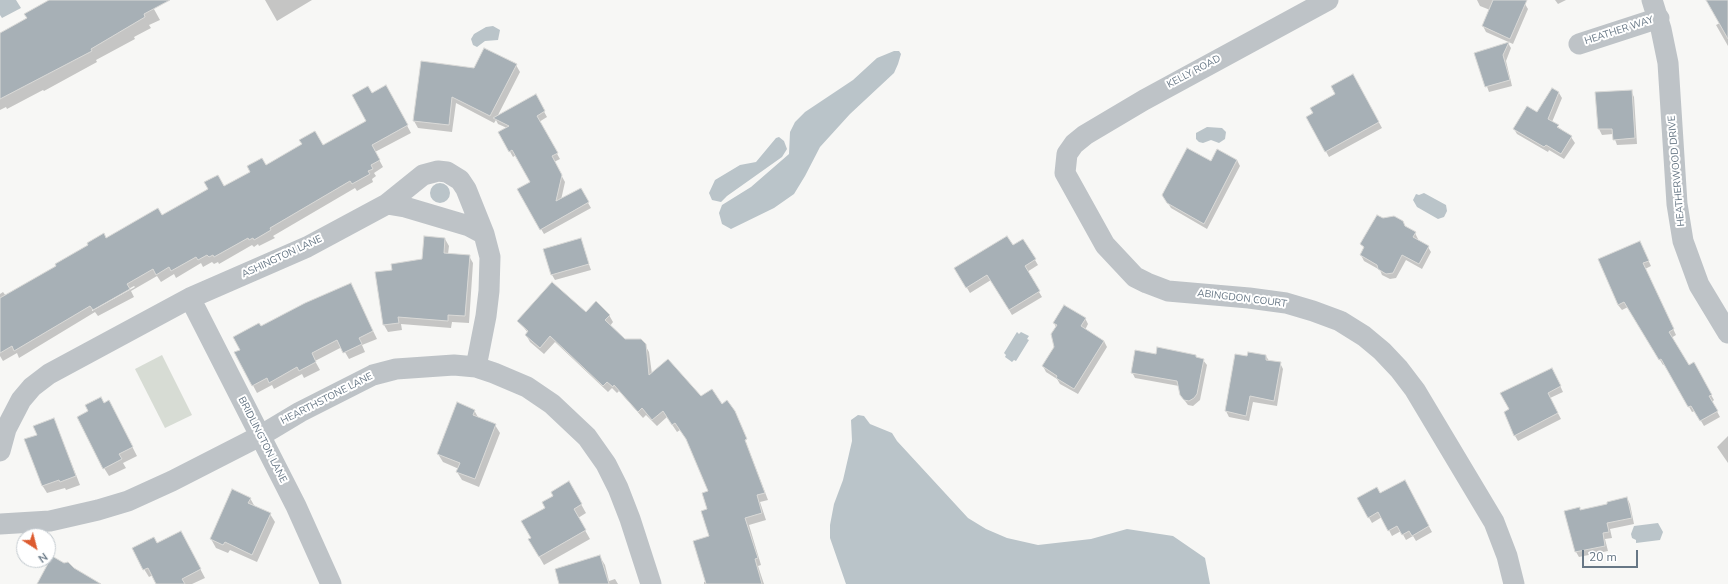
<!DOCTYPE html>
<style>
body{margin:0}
#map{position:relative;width:1728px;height:584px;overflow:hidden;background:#f7f7f5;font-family:"Nunito Sans",sans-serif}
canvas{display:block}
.north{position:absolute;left:16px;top:528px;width:40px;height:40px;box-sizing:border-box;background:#fff;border:1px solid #c2c9ce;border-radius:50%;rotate:144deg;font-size:11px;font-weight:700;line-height:16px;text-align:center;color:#677785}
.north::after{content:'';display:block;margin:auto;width:14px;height:18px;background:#dd5b2f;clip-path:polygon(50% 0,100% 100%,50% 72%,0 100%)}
.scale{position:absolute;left:1582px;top:550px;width:56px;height:18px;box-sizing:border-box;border:2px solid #677785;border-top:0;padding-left:5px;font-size:12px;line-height:14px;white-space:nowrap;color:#677785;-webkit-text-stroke:3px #fff;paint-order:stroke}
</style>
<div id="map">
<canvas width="1728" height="584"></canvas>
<div class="north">N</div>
<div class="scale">20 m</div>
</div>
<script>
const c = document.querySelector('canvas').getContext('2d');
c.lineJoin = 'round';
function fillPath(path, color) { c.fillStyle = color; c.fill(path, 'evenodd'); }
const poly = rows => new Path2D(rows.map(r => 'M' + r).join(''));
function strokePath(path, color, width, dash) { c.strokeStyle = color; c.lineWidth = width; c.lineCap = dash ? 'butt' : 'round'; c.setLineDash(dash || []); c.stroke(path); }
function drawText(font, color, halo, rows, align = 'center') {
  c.font = font + ' "Nunito Sans",sans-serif'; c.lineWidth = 4; c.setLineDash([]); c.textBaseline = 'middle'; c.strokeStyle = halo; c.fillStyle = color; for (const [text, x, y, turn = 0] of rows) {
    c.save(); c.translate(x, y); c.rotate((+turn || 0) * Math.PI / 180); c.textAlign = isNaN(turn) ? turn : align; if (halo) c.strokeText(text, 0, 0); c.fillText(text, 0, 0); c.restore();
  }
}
fillPath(poly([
 [162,355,192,415,165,428,135,369]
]), '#d7dcd4');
fillPath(poly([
 [0,0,16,0,21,8,2,18,0,15],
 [493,26,500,30,498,40,485,41,477,47,473,45,471,39,474,34,486,27],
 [894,51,899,51,901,54,898,64,894,73,850,114,820,147,805,176,794,194,774,208,731,229,722,224,719,213,722,205,751,187,789,154,790,132,795,122,805,112,853,80,877,58],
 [1207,127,1222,128,1226,132,1225,139,1219,143,1211,140,1203,143,1199,142,1196,139,1196,133],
 [779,137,784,141,787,149,782,157,727,196,721,202,712,200,709,193,715,180,740,165,756,162,776,138],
 '430 193a10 10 0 1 1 20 0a10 10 0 1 1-20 0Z',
 [1424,193,1446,205,1447,211,1444,217,1438,219,1417,207,1413,200,1416,194,1419,195],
 [1017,332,1019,334,1021,332,1029,336,1027,339,1029,340,1016,361,1014,360,1012,362,1005,357,1006,355,1004,353],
 [858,415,864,416,870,424,892,433,897,441,968,518,986,529,1007,538,1038,545,1091,539,1127,529,1173,536,1205,558,1210,584,846,584,830,538,830,525,834,504,843,480,852,441,851,420],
 [1658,523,1663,532,1660,540,1636,543,1636,540,1632,538,1631,534,1634,526]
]), '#bac4c9');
fillPath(poly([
 [51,0,149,0,160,20,149,25,151,28,134,37,135,39,96,60,97,62,44,91,43,90,7,109,6,107,0,110,0,34,28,19],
 [265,0,312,0,277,21],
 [1477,0,1516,0,1525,4,1528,9,1513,44,1486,32,1483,26,1490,10,1480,6],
 [1555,0,1566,0,1558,4],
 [1709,0,1728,0,1728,46,1716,25,1720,23],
 [1508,43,1511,48,1506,61,1512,86,1489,92,1475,54],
 [516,65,520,72,497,117,535,95,547,117,539,122,560,159,554,162,565,182,561,200,580,189,591,208,544,234,518,190,531,182,516,155,513,157,499,132,507,128,498,124,496,120,494,123,456,103,452,132,418,128,414,121,475,69],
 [1353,75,1382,128,1329,157,1307,117,1337,94],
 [386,86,411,133,375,152,383,167,374,173,376,176,372,179,373,182,357,191,355,188,273,236,275,238,259,246,258,244,254,247,252,245,219,264,218,262,214,264,212,262,203,267,201,263,176,278,174,274,161,282,157,276,131,291,134,297,98,316,95,312,19,358,17,353,3,361,0,356,0,294,3,292,6,296,106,239,162,217,266,167,323,147,368,121,372,95],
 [134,286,135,287,92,311,92,309],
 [1631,91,1634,97,1637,144,1617,145,1613,134,1602,135,1599,129,1596,93],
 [1559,93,1562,98,1552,122,1571,137,1575,143,1564,159,1549,150,1548,152,1517,134,1514,129,1538,113],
 [1237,160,1240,166,1207,229,1171,208,1166,200,1211,162],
 [1406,228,1415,233,1418,239,1417,241,1428,247,1431,252,1422,269,1406,260,1396,278,1390,279,1382,275,1380,270,1364,261,1361,255,1364,249,1362,244],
 [445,239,449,246,448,254,469,256,473,263,469,323,452,322,451,328,401,324,402,330,388,332,384,325,393,271,423,260],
 [580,239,591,270,555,280,552,275],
 [1023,240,1038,265,1027,272,1042,297,1012,315,991,280,970,293,955,268,1012,246],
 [1640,243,1651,266,1645,269,1676,335,1671,338,1688,367,1693,364,1714,400,1712,402,1720,417,1704,426,1695,411,1692,412,1665,364,1663,365,1628,307,1622,310,1618,305],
 [354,292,377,339,362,345,365,352,349,359,342,347,315,361,320,370,304,378,302,374,274,389,272,385,257,393,236,353,241,350,261,327],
 [586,313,609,315,613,322,610,326,625,340,645,345,649,352,652,374,734,411,768,500,760,502,766,520,749,525,761,565,758,566,764,584,704,584,704,582,707,581,710,536,708,510,709,492,688,441,680,430,677,432,667,417,657,426,646,415,643,418,619,391,617,393,612,388,608,392,555,342,544,354,530,342,526,335,528,333,519,321],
 [1085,318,1088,324,1085,330,1104,341,1107,347,1078,394,1060,384,1057,379,1046,372,1043,366,1055,347,1056,327,1054,323],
 [1196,356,1197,359,1203,360,1207,365,1200,400,1193,406,1188,405,1185,401,1179,386,1135,378,1132,372],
 [1266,356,1269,361,1280,363,1283,369,1277,406,1253,402,1249,421,1229,417,1226,411,1248,357],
 [1555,375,1563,392,1550,398,1561,419,1518,441,1515,436],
 [104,404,113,409,137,456,123,463,126,468,109,476,104,468],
 [474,410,479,419,495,425,500,433,479,487,462,480,457,472,459,469,443,462,438,454],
 [54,419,80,485,66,490,65,488,47,493,42,485,38,435],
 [1728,436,1728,463,1717,447],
 [569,483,586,513,578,518,590,539,544,565,529,539,532,538,546,508,555,496],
 [1408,487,1432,532,1416,541,1413,536,1406,540,1401,531,1392,536,1382,517,1372,523,1358,498],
 [250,498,255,507,270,514,275,522,257,562,230,550,228,553,216,548,211,539],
 [1627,498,1630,504,1634,524,1610,529,1612,538,1605,539,1608,551,1579,557,1576,552,1579,508,1581,511,1608,505],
 [185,540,205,578,192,584,157,584,153,575,149,577,144,569],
 [600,557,605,565,609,581,615,579,618,584,560,584]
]), '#0003');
const building = poly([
 [49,0,170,0,144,14,145,17,91,49,92,51,0,99,0,33,27,18,24,14,49,0],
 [1493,0,1527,0,1510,39,1482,26,1493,0],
 [1706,0,1728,0,1728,39,1706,0],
 [1509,42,1503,55,1510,80,1485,87,1474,53,1509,42],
 [484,48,517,64,490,116,452,97,449,125,413,121,421,61,474,68,484,48],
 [1353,74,1379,122,1325,152,1306,117,1313,113,1310,108,1335,94,1331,86,1353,74],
 [386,85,408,125,372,145,380,160,371,165,373,169,368,171,370,174,352,184,350,181,270,228,271,230,254,240,253,238,249,240,248,238,214,257,213,255,209,257,207,255,198,260,196,257,171,271,169,267,156,275,153,269,127,284,130,289,93,310,90,306,14,351,12,346,0,353,0,298,56,266,55,264,88,245,87,243,104,233,106,238,158,208,162,215,208,189,204,182,218,175,224,186,250,172,247,166,262,158,266,165,302,144,299,140,315,131,323,145,366,121,352,95,368,86,372,93,386,85],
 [1552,88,1559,92,1548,119,1559,125,1557,127,1572,136,1561,154,1546,145,1544,147,1513,129,1527,106,1537,112,1552,88],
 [1632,90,1635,138,1613,140,1612,129,1598,129,1595,92,1632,90],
 [536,94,545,111,537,116,558,153,552,156,562,175,556,201,581,188,589,202,540,230,517,189,530,182,512,150,509,152,498,132,509,126,493,118,536,94],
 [1187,148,1211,161,1217,149,1237,160,1204,224,1167,203,1162,195,1187,148],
 [1377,215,1383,218,1394,216,1403,221,1405,226,1416,232,1413,237,1429,246,1419,264,1402,255,1393,273,1386,274,1378,269,1377,265,1360,255,1364,247,1360,244,1377,215],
 [424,236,445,238,444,253,470,255,465,316,448,315,448,321,398,317,399,323,383,325,375,272,392,270,391,264,422,259,424,236],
 [1007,236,1013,245,1023,239,1036,259,1025,266,1040,291,1009,310,987,275,966,288,954,268,1007,236],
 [581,238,589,264,551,275,543,249,581,238],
 [1640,241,1649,261,1643,263,1674,329,1669,332,1689,365,1694,362,1712,395,1709,396,1718,411,1700,421,1691,406,1688,407,1661,359,1659,360,1624,302,1618,305,1598,259,1640,241],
 [552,282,586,312,596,301,610,315,605,320,625,339,641,339,646,344,649,375,668,359,701,396,712,389,722,404,727,400,735,411,747,439,745,440,765,493,757,495,762,513,745,518,758,558,755,559,762,584,706,584,693,541,709,536,701,511,707,509,702,493,708,491,686,439,675,423,672,425,663,411,652,420,642,408,638,412,614,385,613,387,607,382,603,386,550,336,540,348,525,335,528,331,517,321,552,282],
 [351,283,373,331,359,338,362,344,343,353,337,340,312,353,316,362,299,371,297,367,269,383,267,378,252,386,234,352,240,350,233,337,259,323,261,326,305,303,351,283],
 [1064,305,1086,318,1081,326,1104,341,1074,389,1056,378,1057,376,1042,366,1054,347,1051,334,1057,325,1053,323,1064,305],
 [1157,347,1196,355,1196,357,1204,359,1197,394,1194,398,1189,401,1184,400,1180,395,1177,381,1131,373,1135,350,1156,354,1157,347],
 [1248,352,1266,355,1266,360,1281,362,1274,401,1250,396,1246,416,1225,411,1235,354,1247,356,1248,352],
 [1552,368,1561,386,1548,393,1558,413,1514,436,1504,412,1509,409,1500,393,1552,368],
 [101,397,104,403,109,400,133,447,119,454,122,459,103,469,77,417,88,411,85,405,101,397],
 [457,402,475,410,473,415,496,424,475,479,456,472,460,463,437,454,457,402],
 [54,418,76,476,60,482,59,480,42,486,24,439,37,435,33,426,54,418],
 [1405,480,1429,526,1412,536,1409,531,1402,535,1397,526,1388,531,1378,512,1368,518,1357,498,1377,487,1380,493,1405,480],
 [569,481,582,504,574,509,586,530,539,557,528,539,531,538,521,521,545,508,542,502,553,496,551,492,569,481],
 [232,489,251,498,248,503,271,513,252,555,225,542,223,545,210,539,232,489],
 [1627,497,1632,518,1607,523,1609,532,1603,533,1605,546,1575,552,1564,511,1580,507,1580,510,1607,504,1607,502,1627,497],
 [181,531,201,569,182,579,185,584,156,584,148,568,143,570,132,548,154,537,157,543,181,531],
 [600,555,609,584,559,584,555,569,600,555],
 [52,556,64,563,68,562,74,568,101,584,37,584,52,556]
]);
fillPath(building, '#a7b0b6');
strokePath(building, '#d9d9d7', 1);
strokePath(poly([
 [1328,0,1144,100,1085,135,1074,144,1067,154,1065,173,1105,245,1135,277,1147,283,1168,291,1249,298,1286,303,1313,311,1340,321,1364,336,1382,351,1399,369,1415,390,1494,522,1507,556,1514,584],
 [1652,0,1661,29,1668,63,1677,204,1683,241,1699,285,1728,333],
 [1579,44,1659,18],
 [387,204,423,175,438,171,447,172,460,180,466,189,484,234],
 [190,298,296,506,331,584],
 [0,451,6,429,21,400,32,387,49,374,190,298,307,247,387,204,405,207,469,226,484,234,490,257,489,291,486,316,476,367],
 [0,524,50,521,98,510,128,501,172,481,260,436,300,412,373,375,396,369,454,365,476,367,494,373,527,387,552,404,587,437,606,464,618,488,630,519,651,584]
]), '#bec3c7', 21);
drawText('10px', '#677785', '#fff', [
 ["HEATHER WAY",1619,31,-18],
 ["KELLY ROAD",1194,72,-28],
 ["HEATHERWOOD DRIVE",1677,171,-95],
 ["ASHINGTON LANE",282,257,-25],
 ["ABINGDON COURT",1242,299,7],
 ["HEARTHSTONE LANE",327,399,-27],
 ["BRIDLINGTON LANE",262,440,63]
]);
</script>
